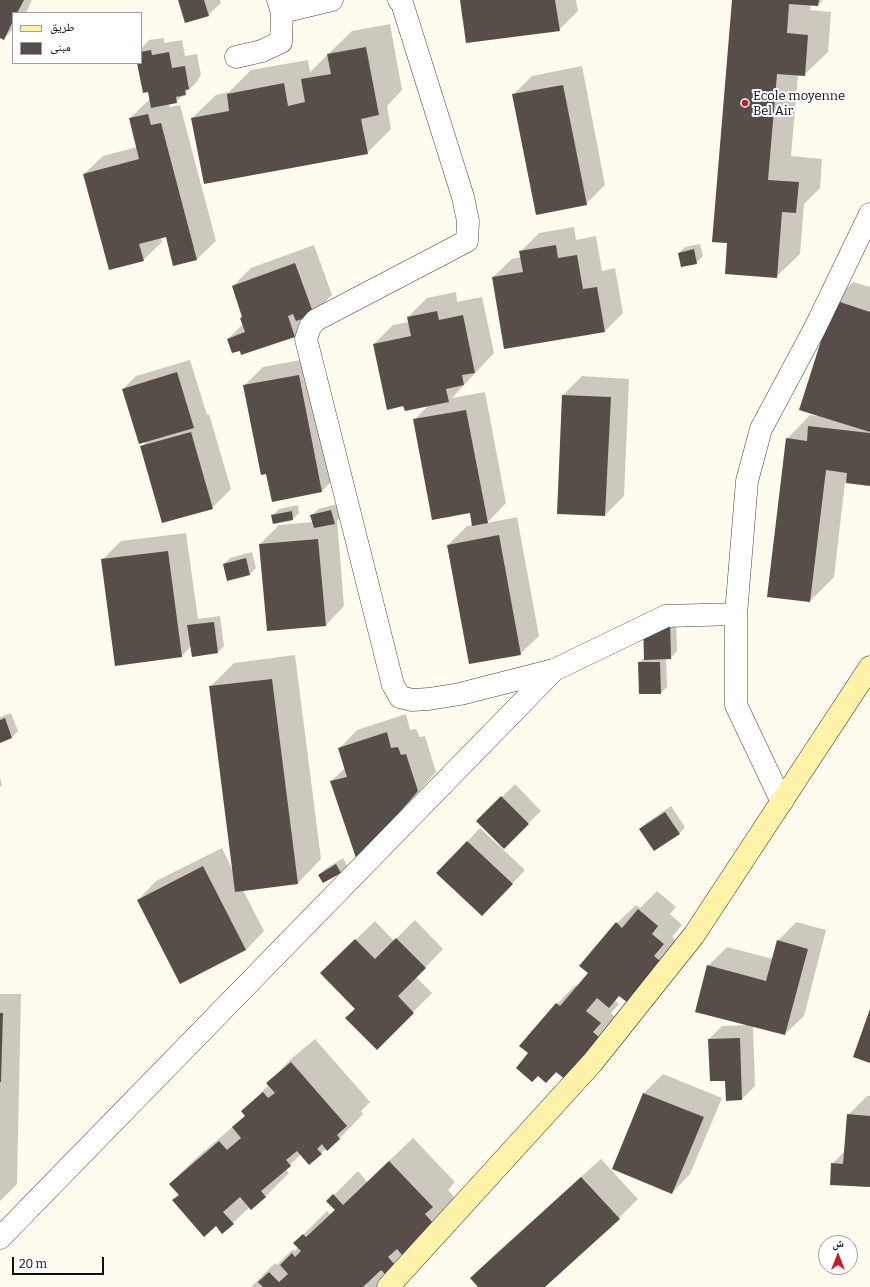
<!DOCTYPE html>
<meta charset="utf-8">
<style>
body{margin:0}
#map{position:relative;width:870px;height:1287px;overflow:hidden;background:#fffbee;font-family:Bitter,"Noto Naskh Arabic",serif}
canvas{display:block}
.legend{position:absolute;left:12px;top:12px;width:130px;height:52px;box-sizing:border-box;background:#fff;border:1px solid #9e9e9e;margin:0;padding:5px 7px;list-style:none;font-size:12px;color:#0d0d0d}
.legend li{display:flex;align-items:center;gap:8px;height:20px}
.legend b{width:20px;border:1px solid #9e9e9e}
.north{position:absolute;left:818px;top:1235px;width:40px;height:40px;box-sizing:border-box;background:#fff;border:1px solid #9e9e9e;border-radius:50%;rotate:0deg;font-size:11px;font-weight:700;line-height:16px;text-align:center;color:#0d0d0d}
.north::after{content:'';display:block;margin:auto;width:14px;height:18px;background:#ca1929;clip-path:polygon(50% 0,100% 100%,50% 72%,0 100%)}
.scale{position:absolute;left:12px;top:1257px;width:92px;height:18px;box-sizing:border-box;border:2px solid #0d0d0d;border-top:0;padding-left:5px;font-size:12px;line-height:14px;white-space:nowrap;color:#0d0d0d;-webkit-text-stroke:3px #fff;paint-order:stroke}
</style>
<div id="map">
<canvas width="870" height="1287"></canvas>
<ul class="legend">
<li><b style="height:5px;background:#fff2a9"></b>طريق</li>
<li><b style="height:11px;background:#574e49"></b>مبنى</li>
</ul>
<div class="north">ش</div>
<div class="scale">20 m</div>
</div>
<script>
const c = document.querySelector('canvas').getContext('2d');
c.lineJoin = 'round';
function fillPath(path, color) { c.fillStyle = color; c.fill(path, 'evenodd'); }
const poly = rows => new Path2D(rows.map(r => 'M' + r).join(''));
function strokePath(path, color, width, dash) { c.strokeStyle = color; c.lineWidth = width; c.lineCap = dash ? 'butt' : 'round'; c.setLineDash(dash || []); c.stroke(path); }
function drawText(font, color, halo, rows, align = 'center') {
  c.font = font + ' Bitter,serif'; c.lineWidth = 4; c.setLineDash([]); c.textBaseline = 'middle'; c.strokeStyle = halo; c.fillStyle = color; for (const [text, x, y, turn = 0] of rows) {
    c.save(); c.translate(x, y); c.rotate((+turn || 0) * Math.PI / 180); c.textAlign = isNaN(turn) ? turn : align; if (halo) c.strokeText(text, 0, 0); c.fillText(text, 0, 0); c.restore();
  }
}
fillPath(poly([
 [0,0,32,0,26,13,13,13,13,29,4,38,0,37],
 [179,0,220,0,221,3,208,15],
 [461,0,576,0,578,11,559,30],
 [733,0,823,0,818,5,811,5,810,10,831,12,828,52,804,75,798,75,791,156,822,159,820,188,804,204,800,254,776,277,728,242],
 [390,24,402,90,387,106,391,129,367,153,192,118,216,95,229,92,251,70,308,60,310,72,352,31],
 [164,38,164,43,182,40,185,56,197,54,201,75,198,79,198,81,176,102,168,103,170,107,180,105,216,241,197,259,174,265,166,236,161,238,162,242,143,260,84,174,103,156,137,147,130,118,150,99,148,90,138,63,141,63,141,49,149,40],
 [582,66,605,185,586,204,513,95,532,76],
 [574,227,576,240,596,236,602,271,615,268,623,313,604,332,493,277,512,259,521,257,520,252,539,233],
 [700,244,703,256,696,263,679,253,685,247],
 [314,245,332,295,313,314,313,317,295,336,242,354,240,349,228,339,243,324,241,318,243,316,233,286,251,268],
 [853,282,870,287,870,485,845,482,834,577,810,601,787,439,810,415,817,416,835,301],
 [456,292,457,302,482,297,494,353,452,398,485,392,506,503,487,523,517,517,539,636,520,654,448,545,467,526,473,525,470,512,414,420,429,405,374,344,393,325,409,322,408,317,427,298],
 [317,357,341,472,322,491,273,501,244,386,263,367],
 [190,360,207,415,209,414,231,489,212,508,141,447,147,441,123,389,136,376],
 [582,376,629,379,624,496,605,515,558,513,563,395],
 [338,504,341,517,337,520,344,606,326,625,260,544,279,525,313,522,312,515,318,509],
 [298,505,299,513,293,519,273,515,279,509],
 [186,533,198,619,220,616,224,646,218,652,191,646,182,656,102,560,121,541],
 [252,552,256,568,250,574,224,564,230,558],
 [676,615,677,651,671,658,666,658,667,687,661,693,639,663,645,657],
 [295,655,321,859,298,883,243,890,264,931,246,950,138,900,156,881,222,848,233,871,210,687,234,663],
 [11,713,18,731,12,737,0,742,0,717],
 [406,714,410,730,416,729,420,737,425,736,436,772,376,841,331,781,345,768,339,749,357,730],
 [0,778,2,785,0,787],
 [515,784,541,811,504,847,478,821],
 [671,806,685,827,679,834,640,829,646,823],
 [480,828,525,870,495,902,438,873],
 [343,858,347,866,341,872,323,881,319,875,325,869],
 [657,891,676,907,670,914,682,925,672,937,679,943,645,982,620,995,615,1000,619,1004,611,1013,619,1020,585,1060,557,1072,546,1082,529,1053,557,1004,575,985,578,987,589,973,617,923,636,905,640,908],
 [415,920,443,949,416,977,432,993,377,1048,357,1008,322,973,375,921,394,941],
 [796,922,826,930,804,1016,785,1034,753,1026,755,1086,742,1099,726,1080,711,1080,709,1039,722,1026,748,1025,708,966,727,947,773,959,778,941],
 [0,994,21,994,17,1184,0,1201],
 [315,1039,370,1102,361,1111,363,1114,340,1138,321,1153,301,1154,286,1169,289,1173,265,1197,250,1207,223,1232,216,1225,179,1195,170,1184,194,1160,243,1118,246,1115,242,1111,269,1085,268,1083,291,1059],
 [663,1074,722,1098,690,1174,672,1193,613,1168,644,1093],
 [867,1096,870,1096,870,1186,832,1164,845,1151,848,1115],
 [413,1138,455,1182,448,1190,456,1199,378,1287,251,1287,275,1263,277,1265,293,1249,295,1251,298,1247,295,1243,327,1211,330,1214,335,1209,328,1201,358,1171,367,1182],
 [601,1159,638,1199,619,1218,543,1287,479,1287,471,1278,490,1259]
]), '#0003');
fillPath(poly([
 [0,0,24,0,17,13,13,13,13,21,4,40,0,38],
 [178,0,204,0,209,16,185,23],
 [460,0,555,0,560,31,466,43],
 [732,0,819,0,818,6,789,4,787,33,808,35,805,76,777,74,768,180,799,182,796,213,782,212,777,278,725,274,727,243,712,242],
 [366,47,379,115,361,119,368,154,204,184,191,118,229,111,227,94,284,83,288,106,305,102,301,79,331,74,327,54],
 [151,50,152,55,169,52,172,68,185,66,189,89,185,90,186,95,176,97,177,103,151,108,148,92,143,93,137,63,141,63,141,52],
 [563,85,587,205,536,215,512,94],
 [148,114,151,125,161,123,197,260,173,266,166,237,139,244,144,261,109,270,83,174,139,159,129,118],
 [556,245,558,258,577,255,583,289,597,287,605,332,504,349,492,277,523,272,519,251],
 [694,249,697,264,681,267,678,253],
 [295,263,314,315,296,321,293,314,288,316,295,337,241,355,240,351,232,353,227,339,245,332,240,318,242,317,232,286],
 [834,300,870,312,870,432,799,410],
 [437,311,439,320,463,315,475,373,462,375,464,385,446,389,449,402,405,411,403,406,387,410,373,344,411,336,407,317],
 [177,372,194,428,139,444,122,389],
 [299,375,322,492,272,502,266,474,261,475,243,385],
 [562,395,611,397,605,516,557,514],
 [466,410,488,523,472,526,470,513,432,520,413,419],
 [808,426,870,433,870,486,846,483,847,473,826,470,810,602,767,597,786,438,807,441],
 [191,432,213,509,162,523,140,446],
 [331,510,335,524,314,528,310,515],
 [292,511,293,520,273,524,271,515],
 [499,535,521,655,469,664,447,545],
 [318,539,326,626,267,631,259,544],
 [168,551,182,657,115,666,101,559],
 [246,558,250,575,227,581,223,564],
 [643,621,670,621,671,659,644,660],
 [214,622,218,653,192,657,187,625],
 [638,662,660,662,661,694,639,694],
 [272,679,298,884,235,892,209,686],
 [5,718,12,738,0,743,0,720],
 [387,732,391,748,398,747,401,755,406,754,418,791,357,861,330,781,347,777,338,748],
 [501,796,529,824,504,849,476,821],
 [665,812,680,834,654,851,639,829],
 [467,841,513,884,482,916,436,873],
 [336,864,341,873,323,883,318,875],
 [203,866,246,950,180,984,137,900],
 [638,909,658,926,652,934,664,944,654,956,661,962,627,1002,619,996,609,1008,597,998,586,1011,601,1023,593,1032,601,1039,566,1080,556,1072,546,1083,538,1076,532,1082,516,1068,528,1053,519,1046,556,1003,560,1006,588,973,579,966,616,922,622,928],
 [396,938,426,968,398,996,414,1013,377,1050,345,1018,355,1009,320,973,355,939,375,959],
 [777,940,808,949,785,1035,695,1012,707,965,766,981],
 [870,1009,870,1063,853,1057],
 [0,1013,3,1013,1,1082,0,1082],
 [740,1038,742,1100,726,1101,725,1081,710,1081,708,1039],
 [291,1062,347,1126,337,1135,340,1139,327,1151,322,1144,317,1149,322,1154,309,1165,297,1151,286,1160,291,1166,261,1191,266,1197,251,1210,240,1197,223,1212,234,1224,222,1234,216,1226,204,1237,172,1200,179,1195,169,1184,219,1141,227,1150,241,1138,232,1127,245,1116,241,1111,263,1092,268,1098,275,1093,266,1083],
 [643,1093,704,1117,672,1194,612,1169],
 [847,1114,870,1116,870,1187,830,1185,831,1163,843,1164],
 [389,1161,433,1207,425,1214,433,1223,403,1256,397,1249,388,1257,397,1267,387,1276,381,1270,363,1287,263,1287,258,1282,269,1272,279,1282,288,1274,280,1265,292,1253,295,1257,301,1251,293,1243,303,1234,306,1237,335,1210,326,1201,333,1194,343,1205],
 [581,1177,620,1219,545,1287,478,1287,470,1278]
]), '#574e49');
const minor = poly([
 [278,0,282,12,332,0],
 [399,0,402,3,463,197,468,221,467,241,316,320,310,327,306,339,393,685,400,697,412,700,429,699,460,694,554,670],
 [236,57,262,51,281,42,282,12],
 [782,802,736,705,736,614,747,481,761,429,815,328,870,214],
 [0,1238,554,670,666,616,736,614]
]);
const secondary = poly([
 [388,1287,592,1063,694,935,870,667]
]);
strokePath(minor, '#404040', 23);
strokePath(secondary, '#2f2f2f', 23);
strokePath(minor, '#fff', 22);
strokePath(secondary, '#fff2a9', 22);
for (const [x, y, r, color] of [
 [745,103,4,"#ca1929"]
]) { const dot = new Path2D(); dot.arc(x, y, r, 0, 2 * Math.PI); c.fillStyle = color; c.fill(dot); strokePath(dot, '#fff', 1.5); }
drawText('13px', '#0d0d0d', '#fff', [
 ["Ecole moyenne",753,96],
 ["Bel Air",753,111]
], 'left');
</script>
